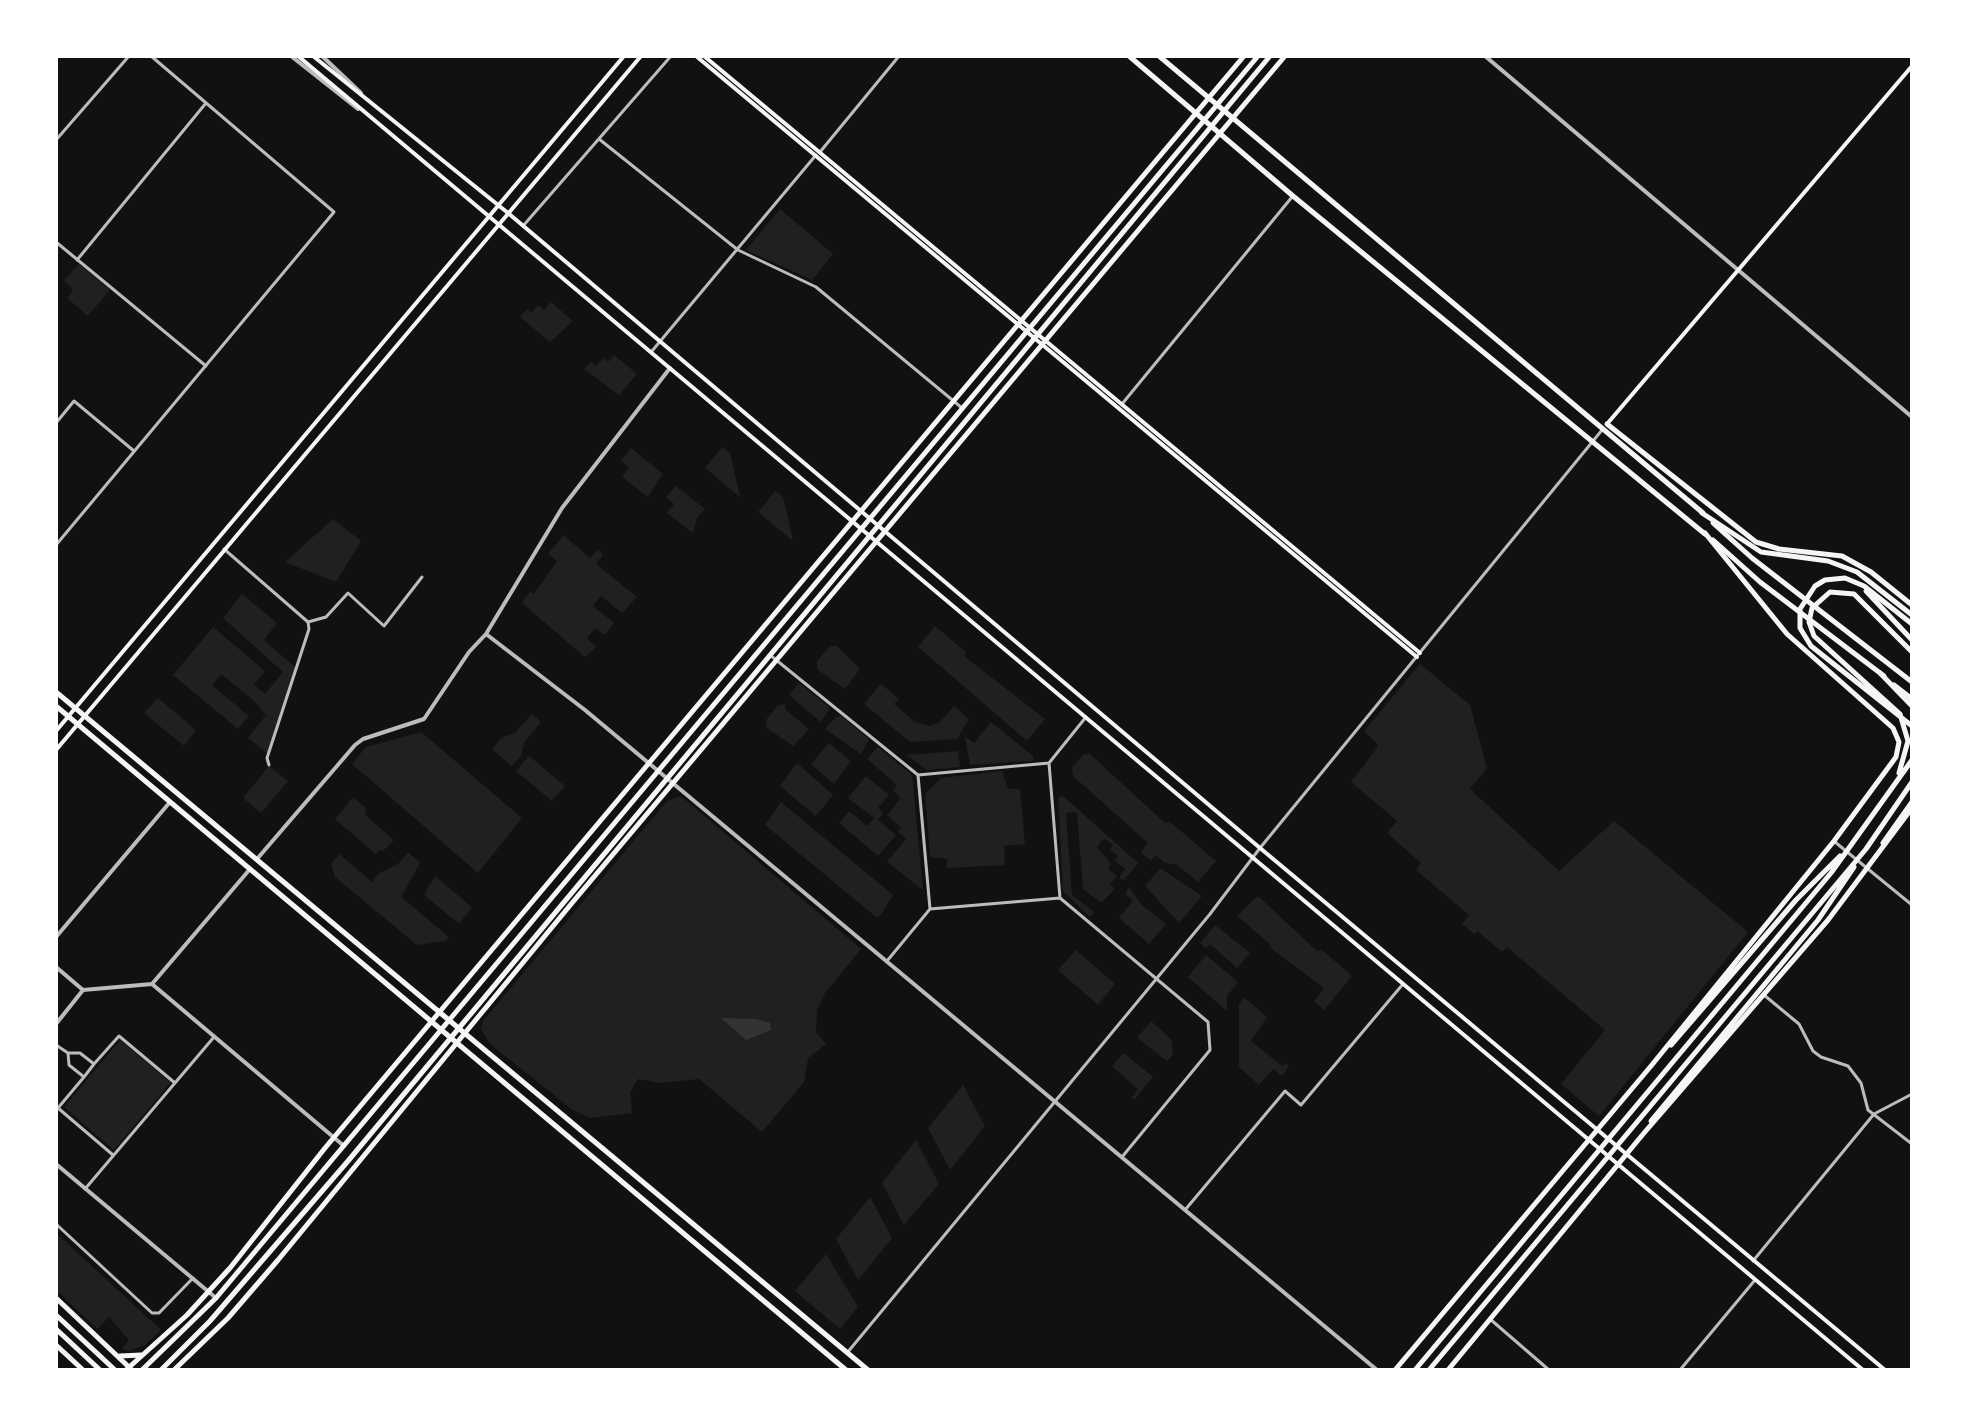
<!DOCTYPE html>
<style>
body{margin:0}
#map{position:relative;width:1968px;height:1426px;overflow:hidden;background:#111;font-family:"DejaVu Sans",sans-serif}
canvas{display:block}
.frame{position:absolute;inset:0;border:58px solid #fff;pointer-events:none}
</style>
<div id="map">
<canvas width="1968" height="1426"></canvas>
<div class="frame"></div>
</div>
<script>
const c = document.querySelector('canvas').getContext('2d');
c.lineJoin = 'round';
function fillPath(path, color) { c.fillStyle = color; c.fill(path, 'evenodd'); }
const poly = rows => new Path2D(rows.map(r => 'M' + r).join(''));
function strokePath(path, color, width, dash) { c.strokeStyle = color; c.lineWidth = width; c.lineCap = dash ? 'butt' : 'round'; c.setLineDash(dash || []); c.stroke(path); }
fillPath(poly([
 [780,209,833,254,812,280,746,250],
 [79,264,110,290,88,316,67,298,73,290,64,280],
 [551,302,573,321,550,342,520,317,527,309,532,313,538,305,544,310],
 [614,355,637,374,619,395,584,369,591,362,596,366,603,358,608,362],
 [722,447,730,453,740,497,705,468],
 [631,448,663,474,648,497,622,477,629,468,621,461],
 [676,486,705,509,697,518,693,533,667,513,674,504,666,497],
 [775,491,783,497,793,541,758,512],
 [333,519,361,541,336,582,285,562],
 [559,532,563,535,590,558,598,549,603,555,596,564,637,597,622,613,601,596,593,606,614,623,605,635,595,628,587,638,596,647,585,657,522,603,530,591,534,594,557,561,548,554,563,536],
 [242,594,277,623,264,640,296,668,268,754,248,738,266,715,253,700,221,674,212,685,249,716,238,729,173,675,213,627,265,671,254,685,265,694,283,672,223,618],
 [935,626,966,652,964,656,1045,719,1027,741,918,647],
 [830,646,837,646,860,669,845,689,817,669,817,661],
 [1420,664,1470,705,1487,768,1470,789,1559,871,1614,821,1748,932,1599,1116,1561,1084,1605,1030,1507,947,1502,952,1477,931,1474,934,1462,924,1469,915,1416,870,1421,863,1387,833,1397,821,1351,782,1377,748,1377,743,1364,731],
 [799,683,830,708,821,722,789,695],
 [881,684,899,699,894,704,915,722,930,726,940,722,954,706,969,719,957,739,910,742,864,704],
 [158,698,196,730,184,746,144,713],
 [785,704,785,709,809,729,793,746,767,728,766,720,778,705],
 [532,714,541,722,525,741,521,756,512,766,492,749,501,738,515,733],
 [841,716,869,739,861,754,825,729,836,717],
 [991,722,1033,756,1033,761,970,765,965,736,974,743],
 [421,732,522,818,478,873,352,764,366,747],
 [829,743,851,761,834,784,811,764],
 [878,747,912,775,923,890,887,862,906,839,898,832,901,828,887,815,901,798,893,790,897,785,867,759],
 [958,751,960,767,927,770,906,755],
 [1084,754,1090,754,1166,824,1169,821,1216,861,1198,882,1177,865,1165,863,1156,855,1151,861,1141,852,1148,843,1073,776,1072,768],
 [529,756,565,786,552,801,516,771],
 [797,763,833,795,816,816,780,786],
 [269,766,288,781,261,813,243,798],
 [1002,771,1008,789,1020,789,1025,844,1004,846,1005,865,947,868,947,859,930,857,925,794,941,778],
 [866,776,889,795,878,808,883,813,878,820,896,835,878,856,839,823,849,811,867,826,874,818,848,798],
 [681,796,861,949,825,993,817,1010,816,1032,826,1044,808,1058,804,1082,762,1132,699,1079,661,1083,638,1079,630,1092,632,1113,590,1118,573,1110,490,1044,481,1029,483,1021,667,801],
 [1063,796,1138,863,1124,880,1119,878,1125,869,1115,861,1118,856,1110,850,1113,845,1104,838,1097,847,1111,864,1108,869,1117,876,1110,884,1115,889,1101,903,1083,889,1077,812,1066,813,1072,895,1094,912,1090,917,1063,891,1058,798],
 [353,797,366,808,365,815,394,840,383,851,381,849,376,854,335,819],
 [781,802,893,895,881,915,876,917,765,825],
 [408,852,420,863,401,897,449,937,446,941,417,945,335,877,331,864,339,854,372,882,378,874,398,864],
 [1160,868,1202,896,1179,923,1145,886],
 [435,876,472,907,459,924,424,895],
 [1129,887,1142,905,1166,924,1149,944,1119,918,1133,901,1125,894],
 [1258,896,1318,952,1321,949,1352,976,1324,1010,1314,1001,1324,988,1269,947,1271,945,1237,916],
 [1215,925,1250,953,1237,968,1210,944,1206,948,1200,943],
 [1076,950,1115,984,1098,1005,1058,970],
 [1206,955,1238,982,1227,996,1227,1011,1188,977],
 [1244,997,1267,1017,1251,1041,1282,1066,1286,1063,1289,1066,1282,1076,1273,1069,1259,1085,1239,1067,1239,1005],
 [1151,1021,1172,1040,1173,1055,1167,1061,1137,1038],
 [120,1040,171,1082,114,1150,64,1107],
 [1124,1053,1153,1077,1134,1100,1132,1097,1138,1089,1112,1066],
 [963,1085,985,1126,950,1170,928,1128],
 [916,1140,939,1184,904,1225,882,1183],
 [870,1197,892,1238,858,1280,836,1239],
 [56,1233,161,1330,145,1345,128,1351,122,1348,129,1340,109,1317,97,1329,56,1290],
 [826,1254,858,1307,840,1329,795,1291]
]), '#202020');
fillPath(poly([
 [721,1018,756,1019,770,1023,771,1030,746,1040]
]), '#333');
strokePath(poly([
 [599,139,738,250,816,287,962,408],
 [56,140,129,56],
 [820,152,899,56],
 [523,226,671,56],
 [56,242,206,366],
 [77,260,206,103],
 [652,351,816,155],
 [1122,404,1292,197],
 [56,423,74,401,134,451],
 [56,545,334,212,151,56],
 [224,549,308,622],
 [308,622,326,617,348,593,384,626,422,577],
 [770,655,918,775],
 [1049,763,918,775,930,909,1060,898,1049,763,1086,717],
 [269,765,267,758,309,629,308,622],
 [1835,842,1912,905],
 [1060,898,1208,1022,1210,1050,1122,1157],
 [887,961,930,909],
 [1764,995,1799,1024,1813,1051,1821,1057,1848,1066,1861,1083,1868,1110,1912,1144],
 [56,1045,68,1053,80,1053,94,1064,119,1036,175,1083],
 [68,1053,69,1065,84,1077,58,1108,113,1155],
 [84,1077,94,1064],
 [85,1189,214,1037],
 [1185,1210,1285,1091,1301,1105,1403,984],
 [56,1224,152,1313,159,1313,193,1278],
 [1753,1261,1874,1114,1912,1094],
 [1490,1319,1549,1370],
 [847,1353,1210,914,1260,848,1602,430],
 [1680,1370,1755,1280]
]), '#bcbcbc', 3);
strokePath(poly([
 [291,56,358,109],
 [322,56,361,93],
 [1485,56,1912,417],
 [486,634,585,710,1377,1370],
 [257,859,355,745,363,739,424,719,469,652,486,634,562,508,670,368],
 [56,937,170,802],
 [56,967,83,990,152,984,344,1146],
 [152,984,250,869],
 [56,1024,83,990],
 [56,1164,216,1298]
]), '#bcbcbc', 4);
strokePath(poly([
 [298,56,1863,1370],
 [313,56,508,213,1260,848,1885,1370],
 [696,56,1417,657],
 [704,56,1420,653],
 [1607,424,1912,66],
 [56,731,624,56],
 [56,750,641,56]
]), '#f5f5f5', 4);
strokePath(poly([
 [1129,56,1293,196,1705,534],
 [1159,56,1703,513],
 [1713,523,1752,558,1912,682],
 [1713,540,1760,582,1884,676],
 [1894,685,1912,699],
 [56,692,868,1370],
 [56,706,846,1370],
 [56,1298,132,1370],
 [56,1315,115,1370],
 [56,1329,100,1370],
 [56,1345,83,1370],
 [120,1356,141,1355],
 [126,1370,187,1315,230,1268,325,1148,1244,56],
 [142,1370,216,1298,1258,56],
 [161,1370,210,1321,348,1161,1270,56],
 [174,1370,228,1318,278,1260,572,903,1285,56]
]), '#f5f5f5', 5);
strokePath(poly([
 [1607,424,1756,542,1779,549,1842,556,1871,572,1912,605],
 [1702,513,1761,552,1828,561,1857,572,1912,615],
 [1866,591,1912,640],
 [1912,624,1864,586,1845,578,1825,580,1815,586,1800,609,1800,628,1811,646,1912,726],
 [1880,673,1912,706],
 [1899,773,1908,741,1900,714,1814,636,1809,622,1812,608,1830,592,1854,594,1912,652],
 [1883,843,1912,802],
 [1671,1045,1796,900,1840,856],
 [1651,1121,1818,920,1854,867],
 [1395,1370,1651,1066,1834,841,1896,757,1899,742,1893,728,1787,634,1705,533],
 [1415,1370,1831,873,1912,760],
 [1429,1370,1866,849,1912,782],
 [1448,1370,1644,1133,1828,920,1912,808]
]), '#f5f5f5', 5);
</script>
